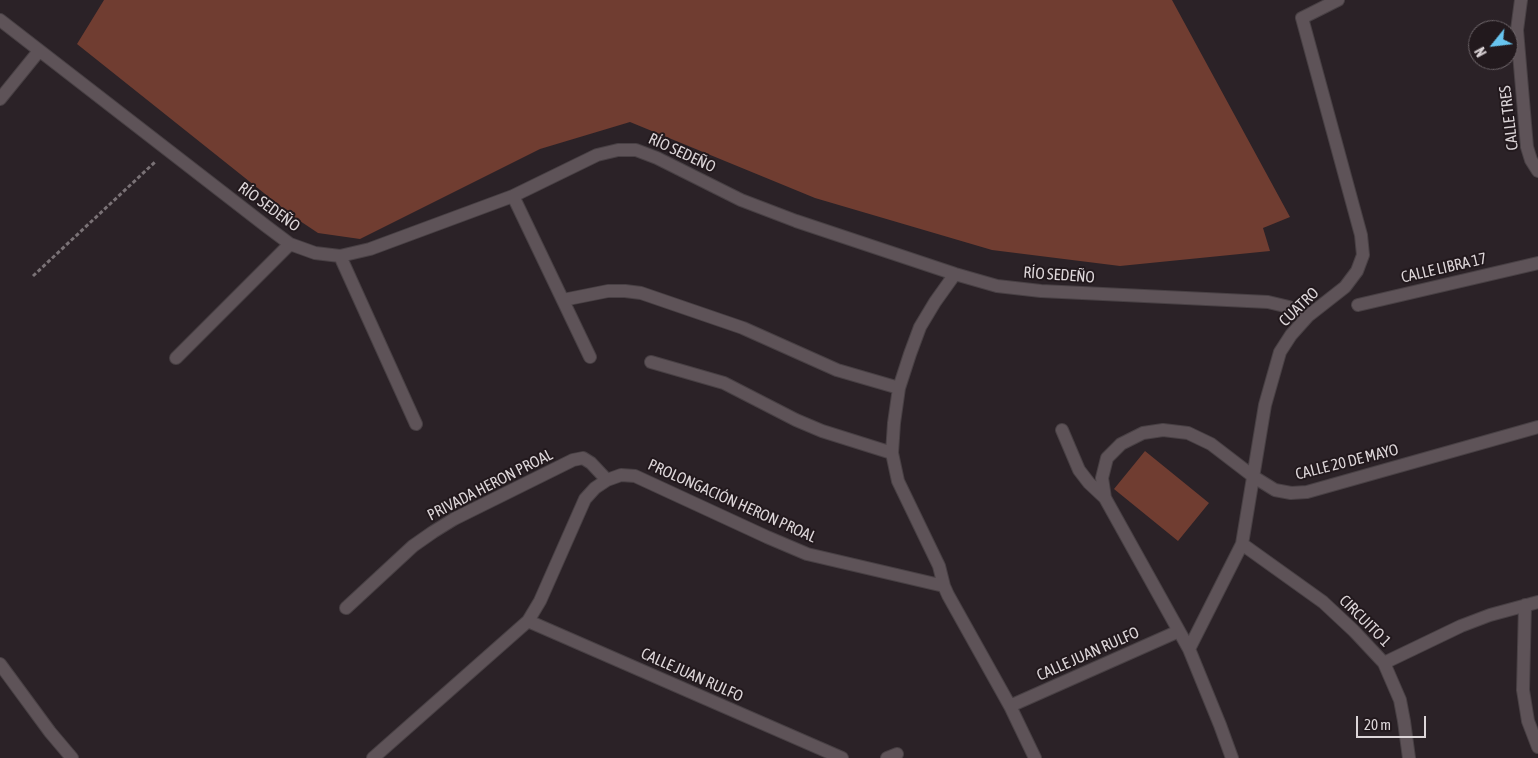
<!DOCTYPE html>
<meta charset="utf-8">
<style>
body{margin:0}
#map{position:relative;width:1538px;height:758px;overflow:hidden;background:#2b2227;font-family:"Asap Condensed",sans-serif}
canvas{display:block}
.north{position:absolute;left:1468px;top:20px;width:50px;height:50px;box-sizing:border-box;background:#22191d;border:1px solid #6c6468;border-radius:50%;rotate:241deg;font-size:14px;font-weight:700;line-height:20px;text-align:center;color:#dcd5d8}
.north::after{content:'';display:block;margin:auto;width:18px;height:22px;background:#67c4ef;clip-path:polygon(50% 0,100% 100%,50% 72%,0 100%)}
.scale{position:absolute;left:1356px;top:716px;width:70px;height:22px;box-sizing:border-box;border:2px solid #dcd5d8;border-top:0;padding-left:6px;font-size:15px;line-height:18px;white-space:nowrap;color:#dcd5d8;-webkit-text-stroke:4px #22191d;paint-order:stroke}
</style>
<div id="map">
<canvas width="1538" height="758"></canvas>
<div class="north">N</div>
<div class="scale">20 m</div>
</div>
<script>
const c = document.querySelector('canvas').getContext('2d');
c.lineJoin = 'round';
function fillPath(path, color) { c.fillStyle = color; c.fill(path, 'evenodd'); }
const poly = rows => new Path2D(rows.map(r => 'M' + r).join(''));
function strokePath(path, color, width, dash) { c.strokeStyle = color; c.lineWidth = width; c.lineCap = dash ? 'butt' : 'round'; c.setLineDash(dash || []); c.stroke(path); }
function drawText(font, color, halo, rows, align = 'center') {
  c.font = font + ' "Asap Condensed",sans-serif'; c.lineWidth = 4; c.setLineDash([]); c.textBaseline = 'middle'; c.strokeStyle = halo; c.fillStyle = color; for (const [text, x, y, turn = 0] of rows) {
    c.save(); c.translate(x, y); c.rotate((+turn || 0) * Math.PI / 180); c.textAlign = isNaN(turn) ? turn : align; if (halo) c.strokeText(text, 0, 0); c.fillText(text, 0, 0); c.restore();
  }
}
fillPath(poly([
 [104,0,1172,0,1290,217,1263,228,1270,251,1120,266,992,250,815,198,630,122,540,149,360,239,318,233,294,217,77,44],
 [1145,451,1209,503,1178,541,1114,489]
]), '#703d31');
const minor = poly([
 [1521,0,1517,30,1527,147,1531,160,1538,171],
 [0,20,266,226,290,244,315,253,340,256,370,249,513,196,597,155,618,150,636,150,657,158,741,200,796,221,955,274,997,286,1041,291,1268,302,1289,307,1308,316],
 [0,99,39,51],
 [513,196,590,357],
 [340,256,416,424],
 [955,274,935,302,920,327,910,354,899,388,894,423,892,453,898,481,939,566,944,586,948,595,1010,706,1035,758],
 [563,300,608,291,625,291,641,293,743,328,837,370,899,388],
 [1358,305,1538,263],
 [176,358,290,244],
 [651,362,724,383,796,420,822,431,892,453],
 [1062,430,1079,470,1089,483,1105,498],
 [1242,544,1323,602,1354,631,1384,663,1400,700,1404,721,1409,758],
 [1525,605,1523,690,1528,721,1538,747],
 [346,608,413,546,433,532,454,519,573,460,583,458,591,463,607,480],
 [528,621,842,758],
 [1189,649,1242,544,1265,405,1280,352,1291,335,1308,316,1345,287,1357,271,1363,255,1361,235,1302,18,1338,0],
 [1384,663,1461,626,1490,615,1538,602],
 [0,664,50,732,72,758],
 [1010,706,1179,631],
 [373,758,528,621,540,601,585,499,595,488,607,480,621,475,635,476,767,537,807,554,944,586],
 [887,758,897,754],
 [1232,758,1220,725,1189,649,1105,498,1102,478,1107,458,1121,444,1143,433,1163,430,1188,433,1211,444,1254,477,1275,490,1291,493,1307,492,1538,427]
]);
strokePath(minor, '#484044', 14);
strokePath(poly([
 [33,276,155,162]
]), '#7a7276', 3, [4, 2.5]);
strokePath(minor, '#5e5358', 12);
drawText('16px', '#dcd5d8', '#22191d', [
 ["CALLE TRES",1509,118,-97],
 ["RÍO SEDEÑO",682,153,25],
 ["RÍO SEDEÑO",269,207,36],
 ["CALLE LIBRA 17",1444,268,-13],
 ["RÍO SEDEÑO",1059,275,4],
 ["CUATRO",1299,307,-44],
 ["CALLE 20 DE MAYO",1347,462,-14],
 ["PRIVADA HERON PROAL",490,485,-27],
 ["PROLONGACIÓN HERON PROAL",732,501,24],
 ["CIRCUITO 1",1365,621,45],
 ["CALLE JUAN RULFO",1088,654,-24],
 ["CALLE JUAN RULFO",692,675,24]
]);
</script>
